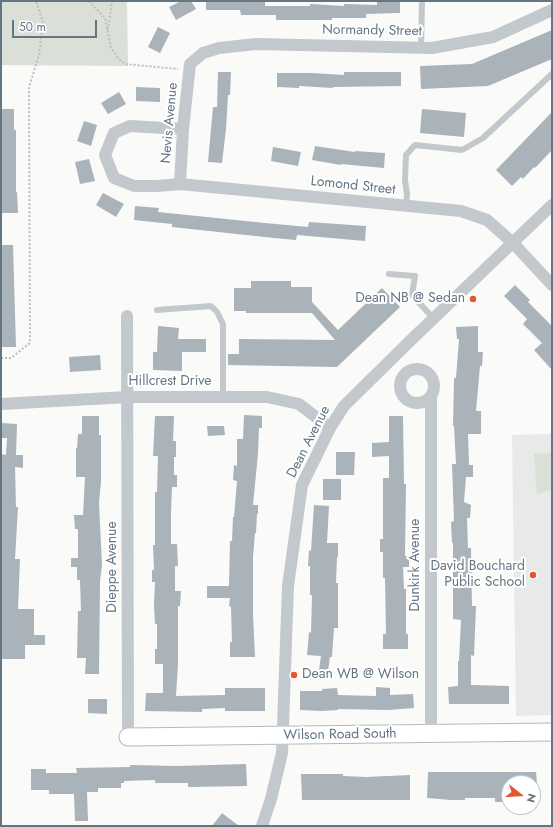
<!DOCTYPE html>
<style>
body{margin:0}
#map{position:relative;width:553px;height:827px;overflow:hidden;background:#fafaf8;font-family:Jost,sans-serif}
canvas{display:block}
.frame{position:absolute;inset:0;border:2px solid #657683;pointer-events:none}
.north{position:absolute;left:501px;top:775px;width:40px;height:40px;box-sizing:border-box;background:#fff;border:1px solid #c1c8cd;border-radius:50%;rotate:107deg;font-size:11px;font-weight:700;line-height:16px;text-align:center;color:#657683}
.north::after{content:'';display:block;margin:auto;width:14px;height:18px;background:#e4572e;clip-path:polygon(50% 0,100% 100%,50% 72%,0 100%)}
.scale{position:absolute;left:12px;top:20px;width:85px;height:18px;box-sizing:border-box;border:2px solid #657683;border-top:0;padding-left:5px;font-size:12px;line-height:14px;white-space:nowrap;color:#657683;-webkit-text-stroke:3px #fff;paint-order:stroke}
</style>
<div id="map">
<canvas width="553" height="827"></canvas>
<div class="frame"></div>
<div class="north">N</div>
<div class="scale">50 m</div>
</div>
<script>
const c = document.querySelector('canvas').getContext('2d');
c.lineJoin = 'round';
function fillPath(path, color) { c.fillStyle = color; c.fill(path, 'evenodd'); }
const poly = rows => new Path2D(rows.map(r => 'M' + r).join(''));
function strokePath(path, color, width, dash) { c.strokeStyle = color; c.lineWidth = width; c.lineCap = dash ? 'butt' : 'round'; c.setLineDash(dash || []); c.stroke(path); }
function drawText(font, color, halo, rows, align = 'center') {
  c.font = font + ' Jost,sans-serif'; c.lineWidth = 4; c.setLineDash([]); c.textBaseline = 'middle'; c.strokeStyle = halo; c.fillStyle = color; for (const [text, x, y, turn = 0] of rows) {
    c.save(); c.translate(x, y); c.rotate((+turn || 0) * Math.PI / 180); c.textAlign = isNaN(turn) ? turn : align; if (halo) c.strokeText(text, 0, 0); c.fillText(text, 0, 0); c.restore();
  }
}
fillPath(poly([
 [552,434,552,715,516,716,512,435]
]), '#e8e9e9');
fillPath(poly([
 [1,1,127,1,128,66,1,65],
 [552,453,552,490,537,494,534,454]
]), '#dadfd7');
fillPath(poly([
 [181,1,191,1,196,9,176,20,169,7],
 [206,1,265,1,265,6,310,6,310,4,344,6,344,4,377,5,377,1,400,1,400,13,366,14,366,18,332,18,332,20,276,20,276,15,241,15,240,10,206,10],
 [158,27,170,33,160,53,148,47],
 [552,30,552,59,488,86,421,89,420,66,472,64],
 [218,72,231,72,230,95,228,95,226,129,222,163,208,162,213,107,217,107],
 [344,72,401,72,401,86,333,87,333,88,299,86,299,88,277,87,277,73,312,73,344,75],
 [136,87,160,88,160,102,136,101],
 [119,92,126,104,108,114,101,103],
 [1,109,14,109,14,130,16,130,16,192,17,192,18,213,1,213],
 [422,109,466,113,464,137,420,133],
 [552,112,552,150,535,168,534,167,523,179,521,177,512,186,496,170],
 [84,121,97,125,91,146,77,141],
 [315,146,355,152,355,151,385,153,384,168,341,164,341,165,312,160],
 [273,147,301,152,298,166,271,161],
 [89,159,95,181,80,184,75,162],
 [103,193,124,204,116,217,96,205],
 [135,206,159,208,158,212,265,223,308,227,309,222,366,226,365,241,297,235,296,240,274,238,172,227,172,224,134,220],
 [1,245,13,245,16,347,1,347],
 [251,281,291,281,291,287,312,287,312,302,338,330,382,288,400,307,337,367,228,365,228,354,239,354,239,339,335,340,312,313,246,313,246,311,234,311,234,288,251,288],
 [515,285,530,300,528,302,552,326,552,370,534,350,542,343,523,324,527,319,504,296],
 [158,326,179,328,178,339,206,339,206,352,182,352,182,371,153,370,153,352,157,352],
 [478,326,478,352,483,352,482,366,480,366,476,411,481,411,481,434,468,434,469,465,473,465,473,477,466,477,464,502,471,505,470,518,467,518,468,548,471,548,472,606,476,606,474,656,471,655,471,685,509,686,509,704,449,704,448,687,458,686,458,661,459,661,461,620,453,619,453,543,452,543,451,522,454,521,452,464,456,464,454,426,453,426,454,378,456,378,459,339,457,339,456,327],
 [100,355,101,370,70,372,69,357],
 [244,415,262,416,262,428,259,428,258,454,253,505,258,505,258,514,257,514,256,533,255,533,253,557,253,615,255,657,230,657,230,642,232,642,231,607,229,606,230,598,207,598,207,586,229,586,230,541,232,541,233,517,234,517,237,481,233,480,234,465,237,466,237,439,243,439],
 [82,416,99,416,99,435,101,435,101,482,99,503,102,565,100,581,99,674,85,674,86,658,77,658,78,611,81,611,80,580,77,580,77,567,71,567,71,558,78,558,78,529,75,529,74,515,83,515,85,477,76,477,76,448,77,448,78,434,82,434],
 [155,416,174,416,173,441,176,441,176,457,174,457,174,475,177,475,177,487,172,487,171,513,171,544,177,544,178,566,175,566,175,591,181,591,180,606,178,606,178,664,176,696,225,695,225,688,265,688,265,711,225,711,225,708,202,709,202,712,145,711,146,693,163,693,163,664,155,664,155,649,157,649,157,624,155,624,154,605,155,582,152,582,152,570,154,570,153,545,155,545,155,492,157,492,158,456,153,456],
 [389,416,403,416,404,484,406,484,405,556,409,556,409,567,403,567,404,589,406,589,406,634,408,634,408,649,383,649,383,634,386,634,385,578,383,578,383,552,380,552,380,539,383,539,383,478,389,478,389,456,372,457,372,443,389,442],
 [1,423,17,424,16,455,23,455,23,468,15,467,16,507,18,507,15,559,20,559,18,609,34,609,34,635,45,635,45,645,25,645,25,659,1,659,1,454,6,455,7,438,1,438],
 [207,426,224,426,225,435,208,436],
 [336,452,355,452,354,475,336,475],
 [323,479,341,479,341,500,323,500],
 [314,505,329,506,327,543,338,543,338,557,337,557,336,583,338,583,338,628,334,628,332,657,330,657,328,671,319,670,321,656,307,655,309,632,311,633,312,595,310,595,310,566,308,566,309,550,311,551],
 [376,687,390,688,390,695,413,694,414,708,388,710,338,709,338,710,322,711,300,710,300,691,322,691,322,689,337,688,338,695,376,696],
 [88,699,107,699,107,714,88,713],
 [246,764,247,786,188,787,188,783,155,783,155,780,124,781,124,783,121,783,121,788,98,788,98,792,87,792,88,821,75,821,74,794,49,794,49,790,31,790,31,769,46,769,46,773,77,773,76,768,130,767,130,765,177,766],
 [428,772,536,772,537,783,509,783,509,802,495,802,495,798,465,798,465,800,451,800,427,798],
 [301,774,343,774,343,776,366,777,410,775,410,800,302,800],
 [222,813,239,826,212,826]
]), '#aab3b9');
const secondary = poly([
 [128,737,552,732]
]);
strokePath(secondary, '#b3babf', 19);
strokePath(poly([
 [89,1,105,18,111,48,119,59,125,64,178,69],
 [108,30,112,1],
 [1,358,11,358,30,343,29,87,39,55,43,22,36,1]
]), '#bbbfc2', 2, [2, 2]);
strokePath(poly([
 [421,47,422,1],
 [406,206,407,194,405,180,406,155,415,145,462,150,483,138,552,74],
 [389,274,415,276,412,295,433,318],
 [157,310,211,306,217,312,223,324,223,397]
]), '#c3c8cc', 6);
strokePath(poly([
 [183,129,130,126,114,133,105,155,114,178,134,186,157,186,180,184,461,211,487,220,513,243,552,285],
 [180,184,183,129,190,64,203,53,219,48,256,44,432,48,493,37,552,10],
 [127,316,128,737],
 '400 386a17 17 0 1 1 34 0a17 17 0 1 1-34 0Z',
 [431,397,431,734],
 [1,404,128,397,267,397,299,404,330,428],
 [262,826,271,799,282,753,288,586,302,485,330,428,344,406,411,340,552,205]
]), '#c3c8cc', 12);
strokePath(secondary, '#fff', 17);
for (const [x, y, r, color] of [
 [473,299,4,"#e4572e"],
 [533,575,4,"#e4572e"],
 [294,675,4,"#e4572e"]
]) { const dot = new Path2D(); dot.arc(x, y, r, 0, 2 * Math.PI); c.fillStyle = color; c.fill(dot); strokePath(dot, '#fff', 1.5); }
drawText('14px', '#657683', '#fff', [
 ["Normandy Street",372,31,1],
 ["Nevis Avenue",170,123,-85],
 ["Lomond Street",353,186,6],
 ["Hillcrest Drive",170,382],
 ["Dean Avenue",309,442,-63],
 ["Dunkirk Avenue",416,565,-90],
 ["Dieppe Avenue",113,567,-90],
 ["Wilson Road South",340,735,-1]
]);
drawText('14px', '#657683', '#fff', [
 ["Dean NB @ Sedan",465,299],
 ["David Bouchard",525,567],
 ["Public School",525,583],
 ["Dean WB @ Wilson",302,675,"left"]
], 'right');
</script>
